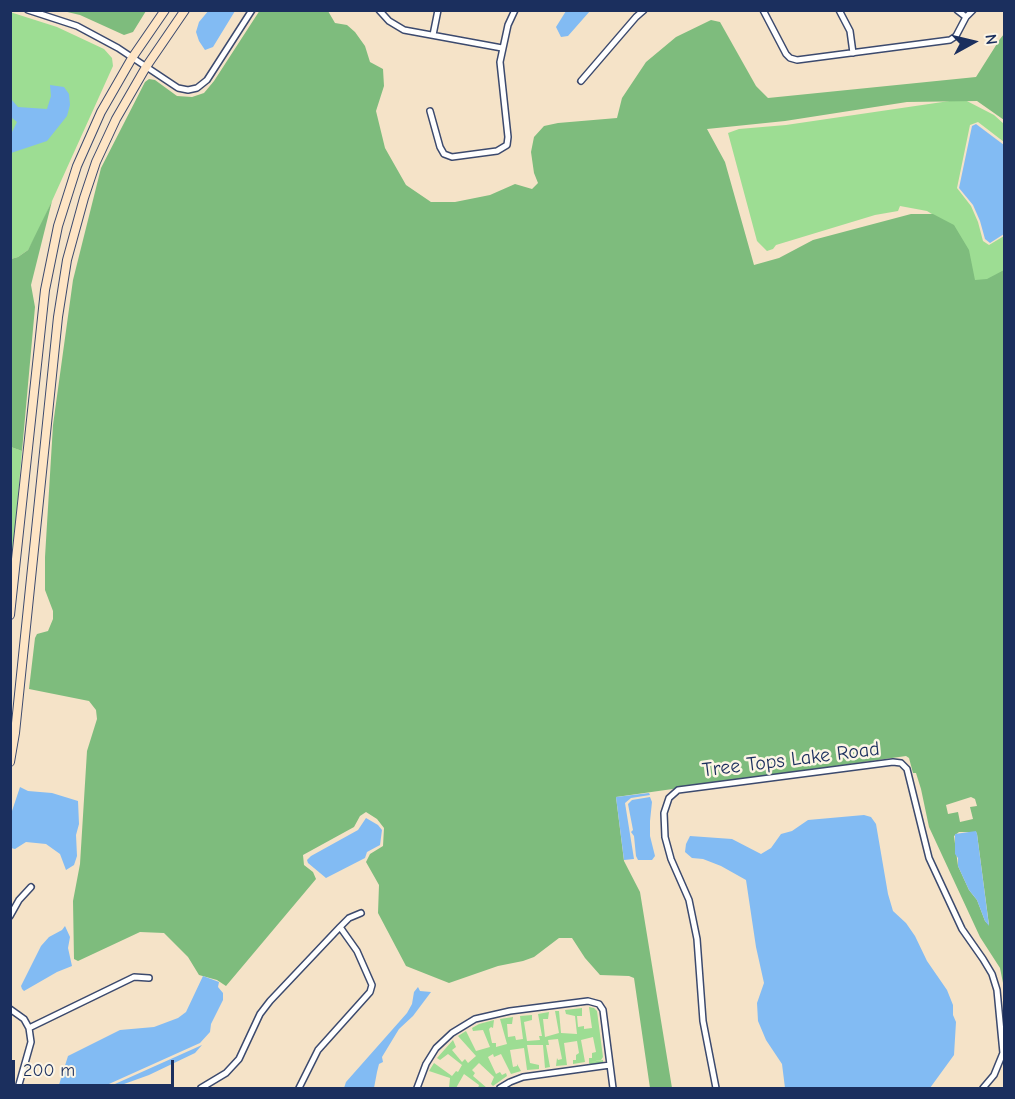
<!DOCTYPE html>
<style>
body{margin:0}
#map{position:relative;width:1015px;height:1099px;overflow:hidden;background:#f5e3c8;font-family:"Comic Neue",sans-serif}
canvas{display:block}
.frame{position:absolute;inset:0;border:12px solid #1b2f5e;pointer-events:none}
.north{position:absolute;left:943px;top:12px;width:60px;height:60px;-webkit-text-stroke:4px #fcf5e5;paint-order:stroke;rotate:82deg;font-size:16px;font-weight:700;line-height:24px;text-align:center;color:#1b2f5e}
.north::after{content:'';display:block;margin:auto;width:21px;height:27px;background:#1b2f5e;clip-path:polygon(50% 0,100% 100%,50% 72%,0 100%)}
.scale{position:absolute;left:12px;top:1060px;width:162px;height:27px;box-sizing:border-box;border:3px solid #1b2f5e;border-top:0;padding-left:8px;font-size:18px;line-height:21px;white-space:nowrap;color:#1b2f5e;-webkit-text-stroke:4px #fcf5e5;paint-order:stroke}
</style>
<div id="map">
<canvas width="1015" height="1099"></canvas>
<div class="frame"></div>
<div class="north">N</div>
<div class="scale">200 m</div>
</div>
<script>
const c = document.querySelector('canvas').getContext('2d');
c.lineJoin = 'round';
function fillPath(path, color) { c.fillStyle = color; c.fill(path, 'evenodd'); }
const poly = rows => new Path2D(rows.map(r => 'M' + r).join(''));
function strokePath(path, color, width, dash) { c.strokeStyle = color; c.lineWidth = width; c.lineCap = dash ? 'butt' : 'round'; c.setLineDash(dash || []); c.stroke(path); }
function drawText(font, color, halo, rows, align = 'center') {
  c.font = font + ' "Comic Neue",sans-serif'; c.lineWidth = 5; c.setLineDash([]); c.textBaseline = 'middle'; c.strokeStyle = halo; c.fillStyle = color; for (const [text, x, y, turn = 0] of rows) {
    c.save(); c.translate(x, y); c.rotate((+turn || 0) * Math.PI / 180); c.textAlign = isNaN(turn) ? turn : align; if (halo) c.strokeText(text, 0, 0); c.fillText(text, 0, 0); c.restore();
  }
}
fillPath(poly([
 [10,12,57,27,104,49,112,58,113,66,38,232,28,250,18,257,11,259],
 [963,99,994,115,1004,124,1004,142,978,122,970,125,957,188,971,206,978,222,983,241,989,245,1004,236,1004,271,987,280,978,282,961,276,940,219,927,211,900,206,898,211,875,215,776,245,773,249,767,251,757,241,728,133,739,129,786,125],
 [11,447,22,451,11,577],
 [589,1007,594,1008,597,1011,603,1057,601,1060,590,1062,603,1060,603,1063,590,1065,589,1063,589,1058,592,1058,592,1053,596,1052,593,1037,581,1040,585,1062,573,1064,573,1060,576,1060,576,1055,579,1053,577,1041,564,1043,567,1065,556,1066,557,1058,558,1060,562,1059,558,1039,548,1040,549,1045,546,1045,550,1067,545,1068,543,1045,527,1045,530,1063,539,1065,539,1069,527,1070,524,1048,510,1050,513,1067,517,1066,517,1064,521,1071,511,1074,501,1054,494,1057,493,1054,488,1057,496,1074,500,1072,502,1075,506,1073,507,1076,493,1086,491,1084,494,1077,479,1063,472,1070,475,1073,473,1076,487,1088,478,1088,479,1085,464,1074,456,1088,449,1088,450,1078,429,1071,434,1063,452,1076,456,1071,458,1072,462,1065,448,1054,440,1060,437,1058,453,1040,456,1047,452,1050,462,1062,465,1059,468,1063,476,1056,458,1036,466,1031,476,1051,490,1047,483,1030,473,1031,472,1028,479,1024,494,1020,493,1028,491,1027,489,1029,492,1043,496,1043,496,1047,507,1044,500,1019,513,1017,512,1024,507,1024,508,1037,515,1036,516,1040,523,1039,520,1016,532,1015,532,1020,524,1022,527,1041,540,1040,539,1036,542,1036,538,1014,549,1012,548,1019,543,1019,545,1037,559,1033,555,1011,559,1011,561,1033,577,1034,575,1016,566,1014,565,1010,582,1008,582,1016,577,1016,578,1027,584,1026,584,1029,592,1028]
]), '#9ddd93');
fillPath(poly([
 [260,10,328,11,335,23,347,25,355,32,365,46,370,62,383,69,384,86,376,111,385,148,406,185,431,202,455,202,490,195,515,184,532,189,538,183,534,173,531,152,534,137,544,126,558,123,617,118,622,98,646,62,676,37,711,20,720,22,756,86,768,98,976,77,1000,39,1004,34,1004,120,977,101,907,102,785,121,707,129,725,162,754,265,779,258,813,240,911,214,933,214,954,225,969,250,975,280,987,279,1004,270,1004,988,1000,968,980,937,929,827,921,789,916,773,913,773,909,758,906,756,616,797,624,861,640,892,672,1088,650,1088,634,978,629,976,600,975,585,958,572,938,559,938,534,957,523,961,498,966,449,983,406,966,378,913,379,885,366,862,370,854,383,846,384,828,377,819,366,812,360,816,354,827,303,855,304,865,313,872,316,879,226,986,217,980,199,975,188,957,164,933,140,932,78,961,74,959,73,901,80,864,87,751,97,719,96,710,89,701,29,689,35,638,37,634,48,631,53,619,53,611,45,590,45,557,53,425,73,280,101,168,145,82,149,79,155,80,177,96,192,97,204,93,214,81],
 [971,797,975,799,977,806,970,807,973,819,960,822,958,812,948,814,946,805],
 [959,832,976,832,977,834,989,925,985,921,977,900,969,890,958,866,954,836],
 [63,11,146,11,133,32,124,35,80,15],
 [52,201,31,285,35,307,22,451,11,447,11,259,18,257,28,250]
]), '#7ebc7d');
fillPath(poly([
 [209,10,235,11,213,47,205,50,199,41,196,32,199,22],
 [566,11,590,11,568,36,561,37,556,27],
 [50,85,64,87,69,94,70,105,67,116,47,141,11,153,11,134,17,122,11,117,11,99,18,107,47,109,51,96],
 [976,124,1004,145,1004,234,990,243,985,239,980,221,973,205,959,188,972,126],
 [20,787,28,791,52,793,78,801,79,824,76,835,77,856,74,865,66,870,60,854,46,844,26,842,15,849,11,848,12,811],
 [649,793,650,795,631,798,625,803,634,859,624,860,616,797],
 [650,797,652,802,650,821,650,836,655,856,652,860,638,860,636,856,634,836,631,832,633,830,628,804,632,800],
 [864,815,871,817,876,824,888,894,893,911,906,923,915,936,927,961,947,990,953,1005,953,1015,956,1022,954,1055,930,1088,785,1088,782,1064,766,1040,758,1021,757,1003,764,983,756,947,746,880,721,866,703,859,692,858,685,852,686,844,690,836,732,839,761,854,771,848,781,834,792,831,808,820],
 [366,818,378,825,382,830,380,845,367,852,365,858,326,878,308,863,307,860,311,856,358,830],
 [976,831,977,834,989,926,985,921,977,900,969,890,958,866,958,858,955,854,955,834],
 [65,926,70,937,68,948,72,966,57,972,24,991,22,989,21,986,41,946,49,937,62,930],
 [203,976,219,982,218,987,223,993,223,1000,211,1024,210,1032,200,1043,100,1088,58,1088,68,1056,120,1030,154,1027,178,1018,186,1012],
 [418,987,420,991,431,992,413,1016,399,1029,382,1057,383,1062,379,1064,377,1072,374,1088,344,1088,346,1082,407,1013,412,1004,414,992],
 [202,1045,195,1053,149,1075,113,1088,106,1088]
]), '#82bbf3');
const street = poly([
 [28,10,77,26,118,48,178,88,188,90,197,88,207,80,252,10],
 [379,10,389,21,404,30,502,48],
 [763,10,786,54,790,58,797,60,950,40,956,36,966,17,973,10],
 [839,10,850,31,853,53],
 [957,10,966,17],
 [433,35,438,10],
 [581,81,636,17,644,10],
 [430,111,440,147,444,154,452,157,497,151,507,145,508,137,500,62,508,25,515,10],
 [10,916,19,900,31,887],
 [10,1009,24,1019,29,1028,31,1042,18,1088],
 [29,1028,134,977,149,978],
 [201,1088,226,1073,239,1059,260,1014,270,1001,340,927,349,918,361,913],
 [299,1088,318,1050,370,992,372,985,357,951,340,927],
 [417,1088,426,1064,436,1048,452,1033,475,1019,510,1011,588,1001,599,1004,603,1010,613,1088],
 [500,1088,510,1082,523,1077,610,1065],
 [716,1088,703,1021,697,939,689,900,671,859,665,837,664,813,669,798,678,790,893,762,901,763,907,769,929,858,962,929,983,959,992,974,997,990,1003,1053,994,1075,983,1088]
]);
const secondary = poly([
 [10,615,45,290,58,226,77,166,101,112,132,58,165,10],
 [10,762,15,733,58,317,67,260,84,198,96,162,116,119,146,67,185,10]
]);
strokePath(street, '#3c4a6e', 8);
strokePath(secondary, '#3c4a6e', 10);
strokePath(street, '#fff', 5);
strokePath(secondary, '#fee5c5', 8);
drawText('20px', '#1b2f5e', '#fcf5e5', [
 ["Tree Tops Lake Road",791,760,-7]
]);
</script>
